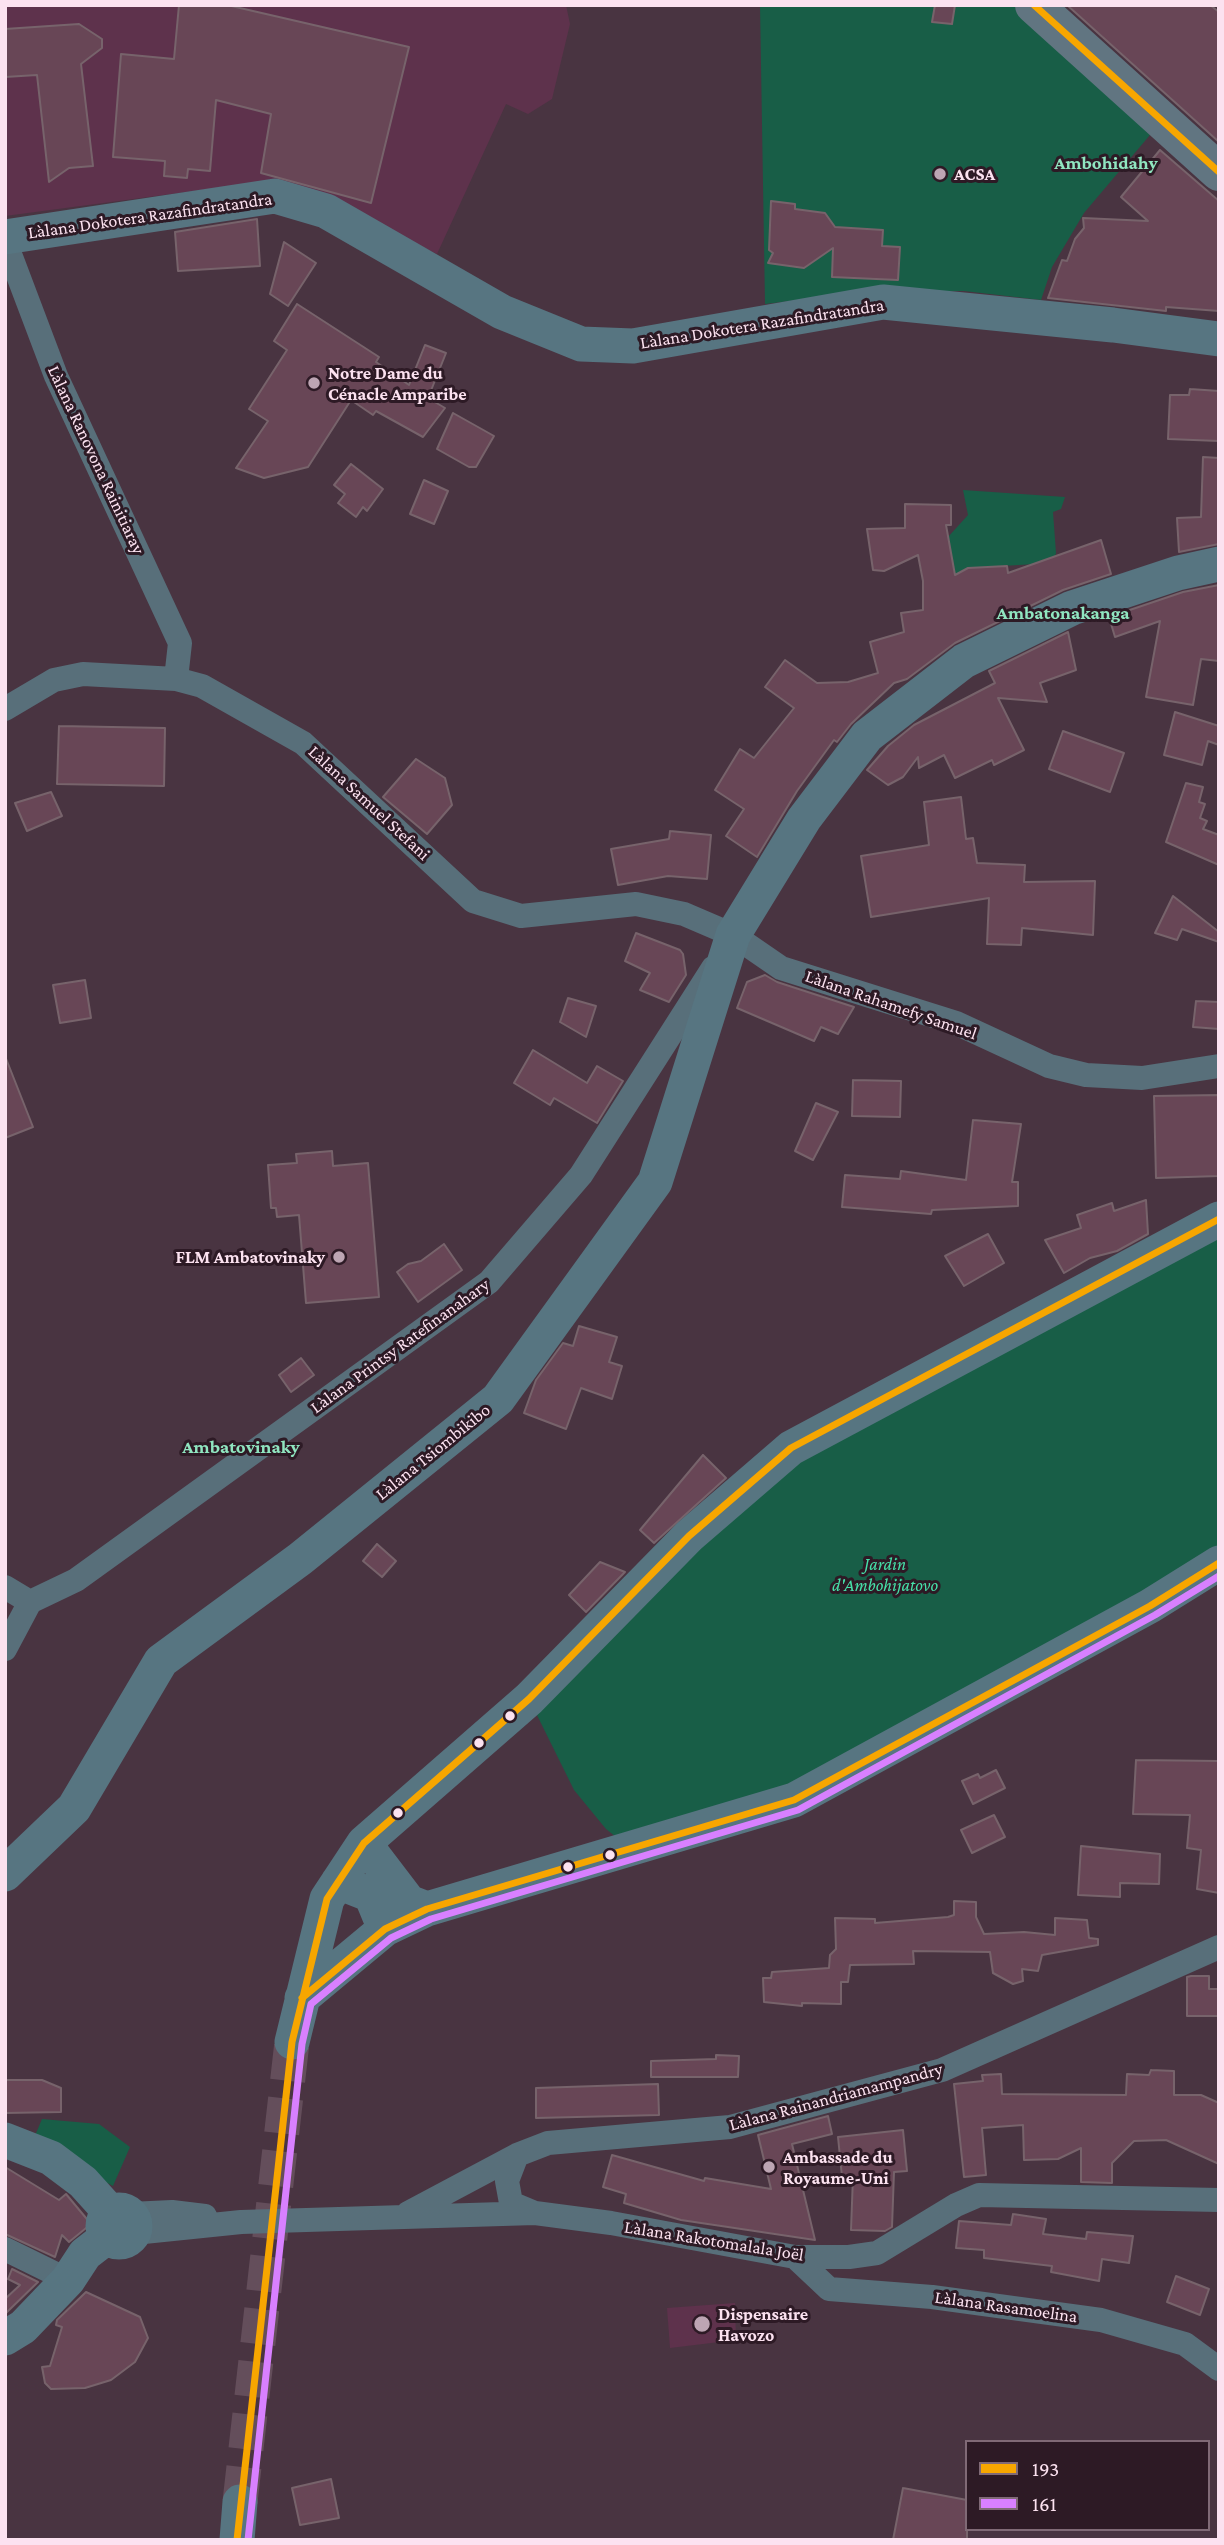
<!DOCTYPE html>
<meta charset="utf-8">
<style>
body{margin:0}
#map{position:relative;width:1224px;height:2545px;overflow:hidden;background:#493441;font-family:"Crimson Pro",serif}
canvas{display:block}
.frame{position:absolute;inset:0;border:7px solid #fce2f0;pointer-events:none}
.legend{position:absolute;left:965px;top:2440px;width:245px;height:91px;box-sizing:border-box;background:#2d1a25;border:2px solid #806a76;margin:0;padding:9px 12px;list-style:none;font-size:21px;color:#fce2f0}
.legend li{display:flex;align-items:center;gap:14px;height:35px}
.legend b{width:35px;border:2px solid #806a76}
</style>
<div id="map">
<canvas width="1224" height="2545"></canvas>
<div class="frame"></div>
<ul class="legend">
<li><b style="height:9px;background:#f7a600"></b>193</li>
<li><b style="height:9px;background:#d880ff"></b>161</li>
</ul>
</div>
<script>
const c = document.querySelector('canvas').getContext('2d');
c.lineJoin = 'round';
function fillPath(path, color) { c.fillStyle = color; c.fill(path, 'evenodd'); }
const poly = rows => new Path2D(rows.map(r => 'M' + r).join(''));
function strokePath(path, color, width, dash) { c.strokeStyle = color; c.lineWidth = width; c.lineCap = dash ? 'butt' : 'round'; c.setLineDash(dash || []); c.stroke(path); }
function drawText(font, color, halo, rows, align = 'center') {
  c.font = font + ' "Crimson Pro",serif'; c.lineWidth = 6; c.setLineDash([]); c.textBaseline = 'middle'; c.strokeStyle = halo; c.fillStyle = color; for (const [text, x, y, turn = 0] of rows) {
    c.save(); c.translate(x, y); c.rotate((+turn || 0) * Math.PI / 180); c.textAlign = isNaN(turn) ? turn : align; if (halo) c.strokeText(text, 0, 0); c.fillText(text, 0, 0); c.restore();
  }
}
fillPath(poly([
 [5,5,566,5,570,24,552,99,528,114,506,104,437,254,324,199,247,184,5,216],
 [735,2303,736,2340,670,2348,667,2308]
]), '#5e324c');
fillPath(poly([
 [760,5,1015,5,1150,135,1084,213,1052,267,1041,300,964,291,865,292,765,304],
 [963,490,1065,497,1061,509,1053,512,1056,553,1054,559,1036,564,968,568,955,575,948,537,968,515],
 [1219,1219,1219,1563,810,1792,631,1849,606,1829,574,1790,529,1699,791,1448],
 [42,2119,99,2124,130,2147,113,2186,71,2164,34,2138]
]), '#185e47');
const building = poly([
 [179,5,227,5,409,47,371,203,261,173,271,114,216,100,210,171,188,169,187,178,164,176,165,161,113,157,121,54,174,59,179,5],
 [935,5,955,5,952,24,932,22,935,5],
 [1067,5,1210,5,1219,12,1219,142,1067,5],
 [79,24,102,39,102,48,81,64,93,166,69,168,49,182,37,75,5,77,5,29,79,24],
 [1160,150,1219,201,1219,311,1166,307,1166,311,1048,298,1062,260,1067,261,1075,239,1084,228,1083,218,1148,221,1121,197,1160,150],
 [771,201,795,204,795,209,825,213,835,227,883,230,882,246,900,247,898,280,832,277,833,248,804,268,768,263,773,253,769,250,771,201],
 [257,219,260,266,178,271,175,232,257,219],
 [284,242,316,263,288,306,270,294,284,242],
 [297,304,379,357,376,362,409,385,425,345,446,353,428,398,445,408,423,437,376,411,373,415,351,400,308,467,264,478,236,468,268,421,249,409,287,350,274,341,297,304],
 [1190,389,1219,391,1219,441,1168,439,1170,395,1189,395,1190,389],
 [453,413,494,436,476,467,469,467,437,449,453,413],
 [1203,457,1219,458,1219,544,1179,552,1177,518,1201,517,1203,457],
 [351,464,383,489,367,511,363,507,356,517,338,503,345,494,334,485,351,464],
 [424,480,448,491,434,524,410,514,424,480],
 [905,504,951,505,951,525,946,525,955,575,968,568,1007,566,1008,573,1101,540,1111,574,1063,590,955,643,907,679,894,683,851,724,837,742,834,740,797,791,757,857,726,836,744,809,715,790,740,749,754,758,794,708,765,687,785,660,817,683,848,682,878,673,870,642,904,632,901,613,923,610,923,581,918,555,884,571,873,570,867,529,905,528,905,504],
 [1219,585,1219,661,1201,659,1193,705,1146,697,1160,621,1115,637,1109,617,1183,592,1219,585],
 [1068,632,1076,670,1040,683,1047,702,998,698,1024,750,994,765,992,760,955,778,944,755,919,768,918,757,903,777,888,785,867,770,888,746,914,725,995,683,989,671,1068,632],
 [1175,712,1219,726,1219,745,1208,741,1202,765,1164,755,1175,712],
 [59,726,165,728,164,786,57,784,59,726],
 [1063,731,1124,753,1110,792,1049,769,1063,731],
 [416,759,445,778,452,805,427,834,383,797,416,759],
 [1186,783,1203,787,1199,802,1205,804,1200,818,1207,821,1203,829,1219,835,1219,865,1166,842,1186,783],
 [51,792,62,816,27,831,15,803,51,792],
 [961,797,966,839,973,838,977,863,1025,865,1024,882,1095,881,1093,935,1022,928,1021,945,987,944,989,898,871,917,861,856,929,845,924,802,961,797],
 [670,831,711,835,707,879,668,876,618,885,611,849,669,839,670,831],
 [1173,896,1219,932,1219,942,1182,929,1177,940,1155,933,1173,896],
 [636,933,680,950,683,954,686,975,669,1002,640,990,650,973,625,961,636,933],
 [765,975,777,982,854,1007,838,1034,821,1027,814,1041,737,1008,747,982,765,975],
 [85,980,91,1018,60,1023,53,985,85,980],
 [568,998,596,1006,586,1037,560,1022,568,998],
 [1196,1001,1219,1002,1219,1029,1193,1027,1196,1001],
 [533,1050,587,1083,597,1066,623,1081,597,1123,554,1098,550,1105,514,1083,533,1050],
 [5,1056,33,1127,5,1138,5,1056],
 [853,1080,901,1081,900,1117,852,1116,853,1080],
 [1219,1095,1219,1176,1156,1178,1154,1096,1219,1095],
 [816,1103,838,1112,813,1160,795,1151,816,1103],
 [973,1120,1021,1124,1012,1182,1018,1182,1018,1206,932,1210,931,1214,842,1207,845,1175,900,1179,901,1171,966,1180,973,1120],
 [332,1151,333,1166,368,1163,379,1297,306,1303,299,1215,277,1217,276,1208,271,1208,268,1165,297,1163,296,1154,332,1151],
 [1146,1200,1148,1234,1117,1251,1090,1258,1064,1273,1045,1240,1081,1228,1077,1215,1112,1203,1114,1211,1146,1200],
 [988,1234,1004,1263,964,1286,945,1256,988,1234],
 [444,1244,462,1270,418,1302,397,1272,408,1264,421,1261,444,1244],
 [579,1326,617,1337,609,1362,622,1366,612,1399,581,1388,566,1429,524,1413,536,1380,563,1343,573,1346,579,1326],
 [301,1358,314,1375,291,1392,279,1375,301,1358],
 [703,1455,726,1478,654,1543,640,1530,703,1455],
 [377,1544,396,1561,382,1577,363,1561,377,1544],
 [600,1562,625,1572,586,1612,569,1595,600,1562],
 [1136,1760,1218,1761,1219,1893,1197,1889,1201,1850,1187,1848,1190,1815,1133,1814,1136,1760],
 [996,1770,1005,1788,973,1804,962,1781,978,1774,980,1778,996,1770],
 [994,1815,1005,1837,972,1853,961,1830,994,1815],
 [1081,1846,1160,1854,1159,1884,1120,1883,1120,1897,1078,1895,1081,1846],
 [954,1901,976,1902,976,1917,984,1934,1024,1932,1055,1935,1055,1918,1087,1920,1089,1938,1098,1939,1098,1945,1042,1955,1038,1971,1022,1969,1023,1981,1013,1984,993,1973,990,1952,913,1951,914,1964,850,1965,848,1982,841,1982,841,2004,802,2003,802,2006,764,2002,763,1978,771,1978,772,1972,829,1968,830,1955,836,1949,835,1918,875,1919,875,1923,948,1917,954,1915,954,1901],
 [1191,1976,1209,1976,1209,1989,1219,1989,1219,2016,1187,2016,1187,1977,1191,1976],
 [716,2055,739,2056,738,2077,651,2077,651,2061,716,2059,716,2055],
 [1151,2070,1174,2071,1174,2095,1201,2095,1219,2103,1219,2164,1166,2140,1134,2141,1112,2163,1112,2183,1081,2182,1081,2148,1058,2159,1024,2160,1023,2125,982,2128,986,2175,964,2177,954,2084,983,2081,982,2075,1001,2074,1002,2094,1126,2095,1127,2074,1149,2075,1151,2070],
 [5,2080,42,2080,61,2088,61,2112,5,2113,5,2080],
 [658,2084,659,2115,536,2118,536,2088,658,2084],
 [828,2116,832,2134,792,2144,815,2240,681,2220,624,2203,626,2194,603,2187,612,2155,704,2181,705,2178,771,2189,758,2135,828,2116],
 [903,2130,907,2171,894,2172,892,2227,885,2231,851,2230,853,2176,842,2177,838,2137,903,2130],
 [5,2167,59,2200,66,2194,91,2224,69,2242,62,2235,55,2257,5,2234,5,2167],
 [1013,2214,1046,2219,1043,2234,1086,2239,1087,2232,1133,2236,1129,2263,1102,2259,1099,2281,1051,2272,1052,2266,984,2258,984,2250,956,2248,959,2221,1011,2225,1013,2214],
 [12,2269,38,2282,5,2314,5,2299,20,2285,8,2279,12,2269],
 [1176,2276,1209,2289,1200,2315,1167,2302,1176,2276],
 [86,2292,140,2317,148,2338,135,2362,111,2380,85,2388,51,2389,45,2383,42,2367,50,2366,62,2327,56,2325,57,2320,86,2292],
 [331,2479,339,2518,300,2525,292,2488,331,2479],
 [903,2488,967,2500,967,2540,893,2540,903,2488]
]);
fillPath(building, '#684656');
strokePath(building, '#77636b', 2);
strokePath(poly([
 [240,2502,292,2042]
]), '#644e5b', 35, [35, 18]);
strokePath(poly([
 [5,241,56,376,180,643,176,679],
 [5,709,54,680,83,674,176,679,202,686,303,743,473,901,521,916,636,904,684,914,733,935,781,968,956,1023,1049,1066,1086,1075,1142,1078,1219,1066],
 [5,1587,30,1602],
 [30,1602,76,1580,489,1282,581,1175,713,968],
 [5,1649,30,1602],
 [517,2155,507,2181,511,2203,535,2213],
 [408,2213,517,2155,548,2143,730,2127,942,2070,1219,1947],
 [130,2214,172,2212,205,2216],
 [134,2233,241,2222,535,2213,611,2223,795,2257,849,2257,877,2253,956,2205,979,2195,1219,2200],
 [5,2249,68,2280],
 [795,2257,829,2289,932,2297,1101,2320,1185,2344,1219,2369]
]), '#586f7a', 24);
strokePath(poly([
 [5,237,275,196,326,211,502,312,581,344,633,346,883,302,1113,325,1219,339],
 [364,1843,409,1902,427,1909],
 [5,1874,74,1808,161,1661,300,1559,498,1399,655,1182,733,935,804,819,867,736,964,661,1072,608,1178,573,1219,564],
 [338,1882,371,1895,385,1929],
 [302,1998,385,1929,427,1909,794,1800,1150,1606,1219,1563],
 [292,2042,327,1899,364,1843,529,1699,689,1536,791,1448,1219,1219],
 [5,2140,51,2158,83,2182,111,2213],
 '103 2226a16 16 0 1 1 32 0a16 16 0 1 1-32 0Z',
 [5,2338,23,2327,68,2280,85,2254,107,2237],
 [237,2540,240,2502]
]), '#577581', 35);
strokePath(poly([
 [1034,5,1219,172]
]), '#617581', 38);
strokePath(poly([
 [1034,5,1219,172],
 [302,1998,385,1929,427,1909,794,1800,1150,1606,1219,1563],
 [237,2540,292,2042,327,1899,364,1843,529,1699,689,1536,791,1448,1219,1219]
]), '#f7a600', 7);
strokePath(poly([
 [248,2540,302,2044,311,2004,391,1938,431,1919,798,1810,1155,1615,1219,1576]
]), '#d880ff', 7);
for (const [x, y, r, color] of [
 [940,174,7,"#bda5b3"],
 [314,383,7,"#bda5b3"],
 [339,1257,7,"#bda5b3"],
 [510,1716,6,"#fce2f0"],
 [479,1743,6,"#fce2f0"],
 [398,1813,6,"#fce2f0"],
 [610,1855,6,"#fce2f0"],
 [568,1867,6,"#fce2f0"],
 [769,2167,7,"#bda5b3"],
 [702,2324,9,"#bda5b3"]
]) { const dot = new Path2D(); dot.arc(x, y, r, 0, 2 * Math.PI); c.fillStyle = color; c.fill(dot); strokePath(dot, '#2d1a25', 2.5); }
drawText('bold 18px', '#fce2f0', '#2d1a25', [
 ["ACSA",954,174],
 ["Notre Dame du",328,373],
 ["Cénacle Amparibe",328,394],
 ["FLM Ambatovinaky",325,1257,"right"],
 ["Ambassade du",783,2157],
 ["Royaume-Uni",783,2178],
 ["Dispensaire",718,2314],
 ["Havozo",718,2335]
], 'left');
drawText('18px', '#fce2f0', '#2d1a25', [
 ["Làlana Dokotera Razafindratandra",150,216,-8],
 ["Làlana Dokotera Razafindratandra",762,324,-9],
 ["Làlana Ranovona Rainitiaray",96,460,65],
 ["Làlana Samuel Stefani",369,803,43],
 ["Làlana Rahamefy Samuel",891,1005,19],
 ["Làlana Printsy Ratefinanahary",400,1346,-36],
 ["Làlana Tsiombikibo",433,1452,-39],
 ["Làlana Rainandriamampandry",836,2097,-15],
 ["Làlana Rakotomalala Joël",714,2241,9],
 ["Làlana Rasamoelina",1006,2307,8]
]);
drawText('italic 18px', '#46e1a9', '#2d1a25', [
 ["Jardin",885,1564],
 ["d'Ambohijatovo",885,1585]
]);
drawText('bold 19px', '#90e6c0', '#2d1a25', [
 ["Ambohidahy",1106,163],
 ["Ambatonakanga",1063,613],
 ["Ambatovinaky",241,1447]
]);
</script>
